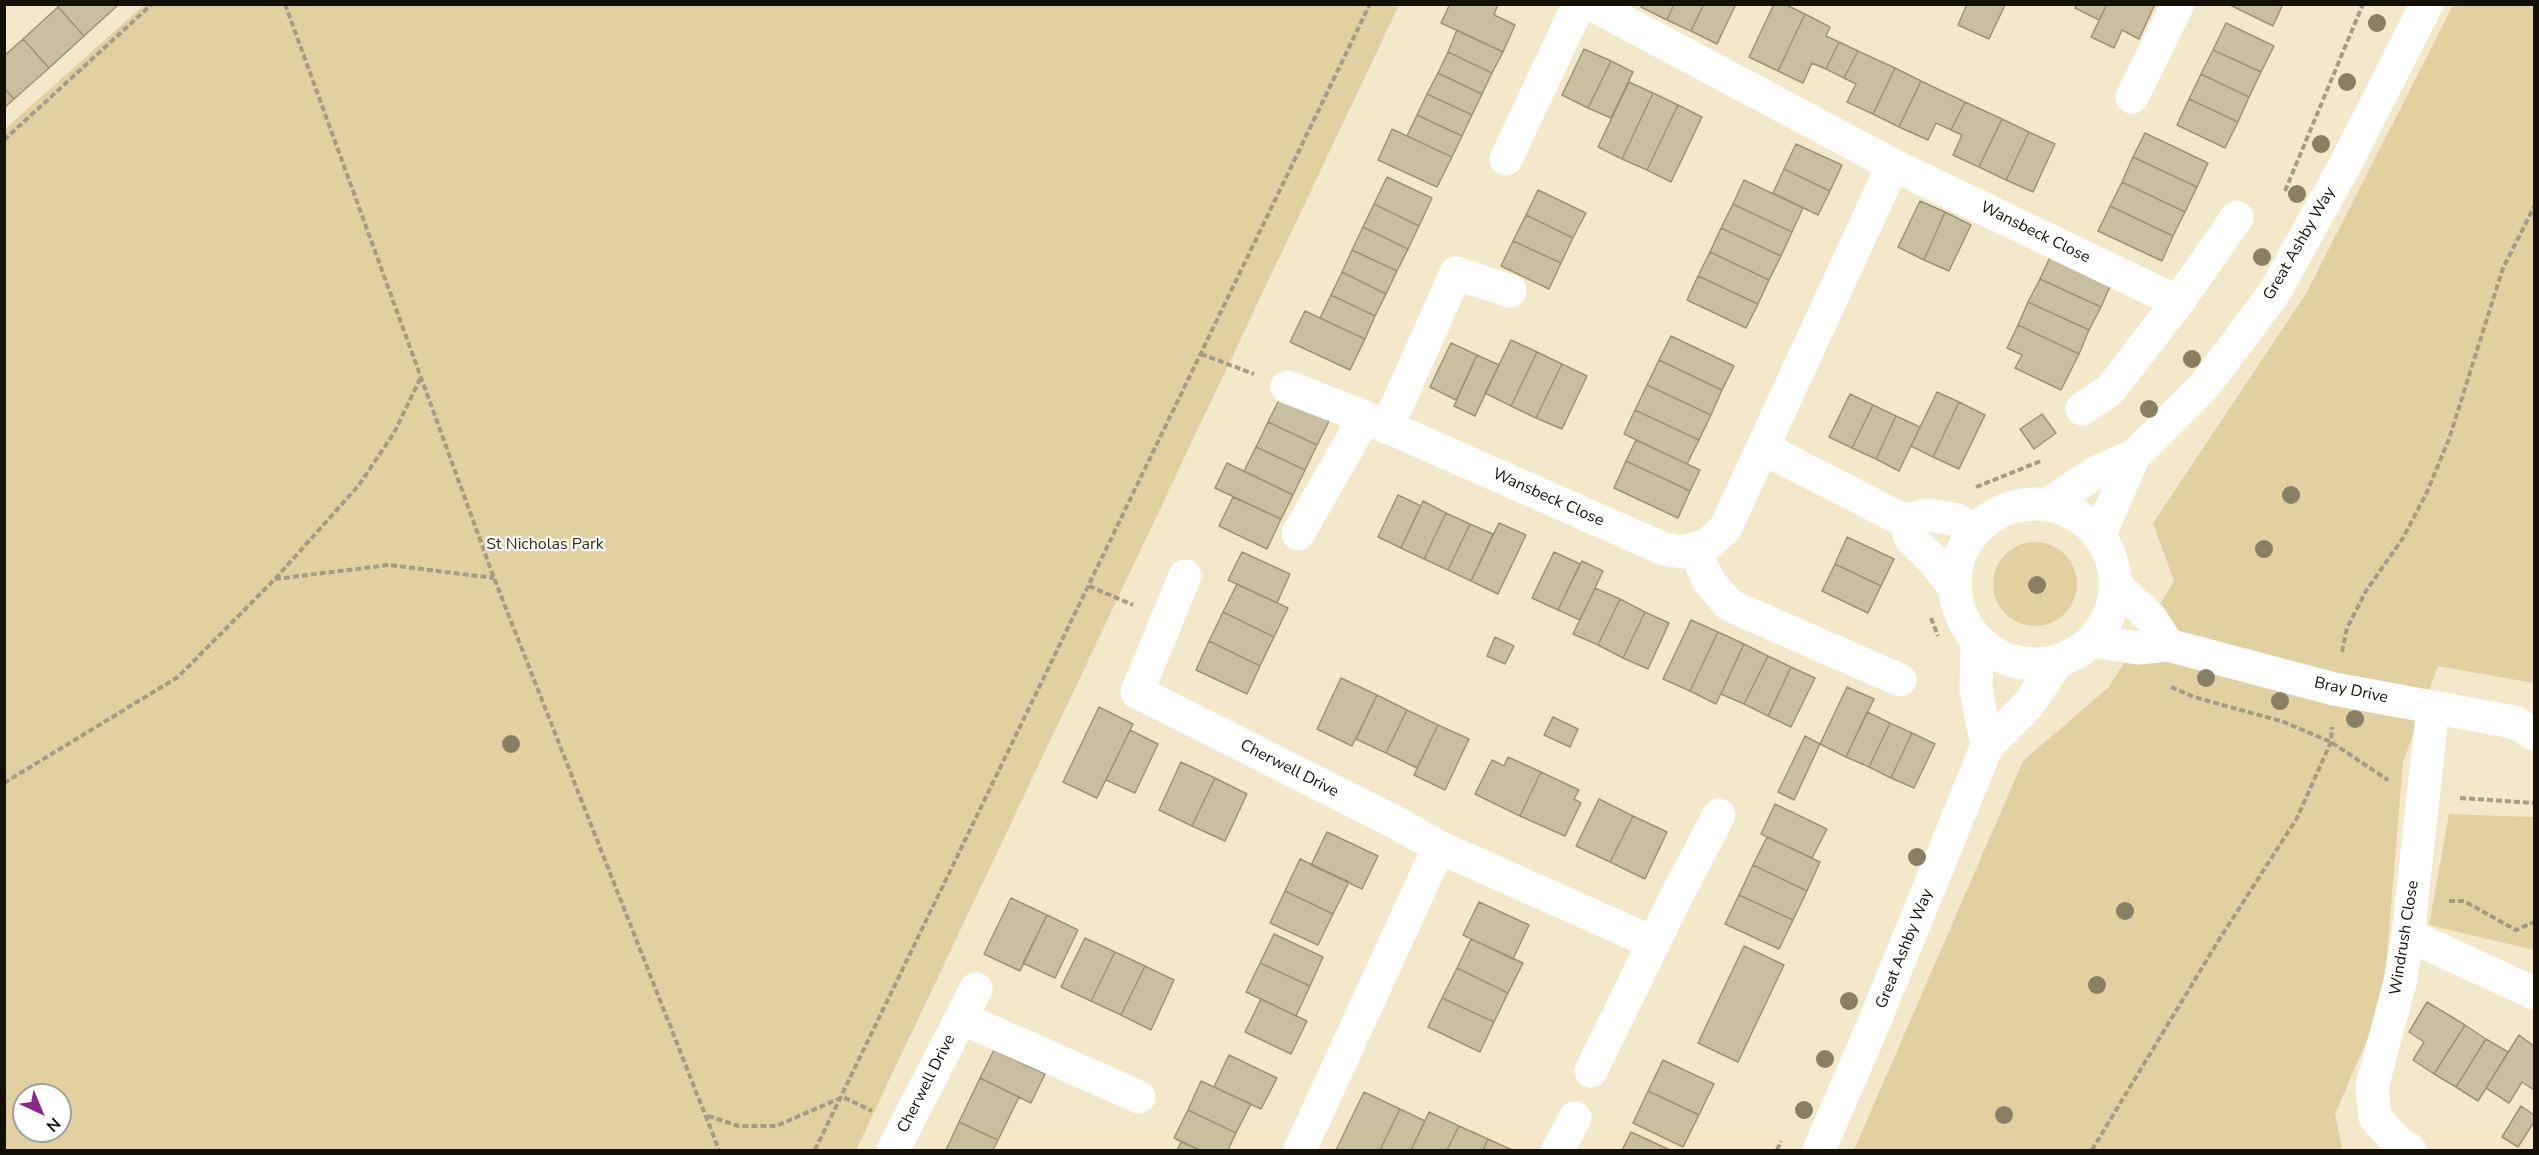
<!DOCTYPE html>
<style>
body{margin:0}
#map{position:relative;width:2539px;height:1155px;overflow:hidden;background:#f3e8c9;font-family:"Nunito Sans",sans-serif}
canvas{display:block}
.frame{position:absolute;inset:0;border:6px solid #141006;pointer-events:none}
.north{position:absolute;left:12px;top:1083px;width:60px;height:60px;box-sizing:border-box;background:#fff;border:2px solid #a19f9b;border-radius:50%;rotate:136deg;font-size:16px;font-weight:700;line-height:24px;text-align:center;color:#141006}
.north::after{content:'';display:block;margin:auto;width:21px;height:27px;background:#8f268a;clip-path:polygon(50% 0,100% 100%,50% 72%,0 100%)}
</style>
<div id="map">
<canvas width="2539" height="1155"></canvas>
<div class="frame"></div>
<div class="north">N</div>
</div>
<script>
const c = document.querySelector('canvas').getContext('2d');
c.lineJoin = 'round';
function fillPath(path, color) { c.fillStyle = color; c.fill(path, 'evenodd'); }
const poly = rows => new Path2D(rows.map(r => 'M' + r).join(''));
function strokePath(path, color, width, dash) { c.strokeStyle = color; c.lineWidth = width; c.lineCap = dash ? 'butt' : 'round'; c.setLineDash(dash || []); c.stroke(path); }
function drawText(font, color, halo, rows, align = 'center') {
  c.font = font + ' "Nunito Sans",sans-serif'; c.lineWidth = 4.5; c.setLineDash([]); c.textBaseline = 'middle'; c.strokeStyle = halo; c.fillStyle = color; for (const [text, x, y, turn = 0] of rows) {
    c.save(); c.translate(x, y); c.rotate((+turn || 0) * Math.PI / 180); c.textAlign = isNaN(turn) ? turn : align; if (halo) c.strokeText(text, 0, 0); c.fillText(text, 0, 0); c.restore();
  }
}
fillPath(poly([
 [144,5,1399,5,856,1150,5,1150,5,129],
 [24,1095,60,1095,60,1131,24,1131],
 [2453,5,2534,5,2534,683,2438,666,2403,762,2383,1003,2335,1114,2342,1147,2340,1150,1854,1150,2023,761,2109,687,2174,581,2153,523,2307,292],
 '1993 584a42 42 0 1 1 84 0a42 42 0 1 1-84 0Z',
 [2449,814,2534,817,2534,950,2429,925]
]), '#e1d0a0');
const building = poly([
 [61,4,118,4,118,5,84,36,58,7,61,4],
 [1450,4,1498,4,1494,15,1515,25,1503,52,1441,23,1450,4],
 [1642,4,1674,4,1667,20,1641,7,1642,4],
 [1674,4,1704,4,1691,31,1667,20,1674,4],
 [1704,4,1736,4,1717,44,1691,31,1704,4],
 [1774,4,1784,4,1805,14,1778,71,1749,57,1774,4],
 [1967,4,2005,5,1989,39,1958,25,1967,4],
 [2077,4,2107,4,2099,20,2075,8,2077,4],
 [2107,4,2155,4,2139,39,2122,30,2114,48,2091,37,2107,4],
 [2228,4,2283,4,2273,26,2228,4],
 [58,7,84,36,49,68,23,39,58,7],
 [1805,14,1830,27,1826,36,1839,42,1826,69,1812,63,1803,83,1778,71,1805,14],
 [2226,23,2274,46,2261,72,2213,50,2226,23],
 [1457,30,1503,52,1492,73,1448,52,1457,30],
 [23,39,49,68,14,99,4,88,4,56,23,39],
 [1839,42,1858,51,1844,78,1826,69,1839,42],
 [1584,49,1611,61,1588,108,1562,95,1584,49],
 [2213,50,2261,72,2249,97,2201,74,2213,50],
 [1858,51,1895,68,1873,114,1847,102,1856,84,1844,78,1858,51],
 [1448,52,1492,73,1482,94,1438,73,1448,52],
 [1611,61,1633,72,1611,118,1588,108,1611,61],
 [1895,68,1921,81,1899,127,1873,114,1895,68],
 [1438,73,1482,94,1472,115,1427,94,1438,73],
 [2201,74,2249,97,2238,122,2189,99,2201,74],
 [1921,81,1965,102,1951,130,1936,123,1928,140,1899,127,1921,81],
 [1629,82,1653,93,1622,159,1598,147,1629,82],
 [4,88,14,99,4,108,4,88],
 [1653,93,1678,105,1647,170,1622,159,1653,93],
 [1427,94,1472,115,1462,136,1417,115,1427,94],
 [2189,99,2238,122,2225,148,2177,125,2189,99],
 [1965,102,2002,119,1979,167,1953,155,1962,135,1951,130,1965,102],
 [1678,105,1702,117,1671,182,1647,170,1678,105],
 [1417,115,1462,136,1452,157,1407,136,1417,115],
 [2002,119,2029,132,2006,180,1979,167,2002,119],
 [1392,129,1452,157,1437,187,1378,160,1392,129],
 [2029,132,2055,144,2033,192,2006,180,2029,132],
 [2145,133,2208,163,2197,187,2133,157,2145,133],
 [1796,144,1842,165,1830,191,1784,169,1796,144],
 [2133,157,2197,187,2185,212,2122,182,2133,157],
 [1784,169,1830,191,1818,215,1773,193,1784,169],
 [1387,177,1432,198,1419,226,1374,204,1387,177],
 [1744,180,1803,208,1792,232,1733,204,1744,180],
 [2122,182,2185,212,2173,236,2110,206,2122,182],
 [1538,190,1586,213,1573,238,1526,215,1538,190],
 [1920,201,1945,212,1924,260,1898,247,1920,201],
 [1374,204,1419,226,1408,249,1363,227,1374,204],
 [1733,204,1792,232,1781,256,1721,228,1733,204],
 [2110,206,2173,236,2162,261,2098,231,2110,206],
 [1945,212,1971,225,1949,271,1924,260,1945,212],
 [1526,215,1573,238,1561,263,1513,241,1526,215],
 [1363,227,1408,249,1397,271,1352,250,1363,227],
 [1721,228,1781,256,1769,280,1710,252,1721,228],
 [1513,241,1561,263,1549,289,1501,266,1513,241],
 [1352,250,1397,271,1386,294,1342,272,1352,250],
 [1710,252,1769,280,1758,304,1698,276,1710,252],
 [2051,255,2111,284,2101,307,2040,279,2051,255],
 [1342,272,1386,294,1375,316,1331,295,1342,272],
 [1698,276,1758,304,1746,328,1687,300,1698,276],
 [2040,279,2101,307,2089,330,2028,302,2040,279],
 [1331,295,1375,316,1365,339,1320,318,1331,295],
 [2028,302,2089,330,2079,354,2018,325,2028,302],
 [1305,311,1365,339,1350,370,1290,342,1305,311],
 [2018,325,2079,354,2061,390,2015,368,2022,355,2007,348,2018,325],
 [1671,336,1734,366,1722,390,1659,360,1671,336],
 [1511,340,1537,352,1511,406,1485,393,1511,340],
 [1451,343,1477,355,1456,400,1430,387,1451,343],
 [1537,352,1562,364,1536,418,1511,406,1537,352],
 [1477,355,1499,365,1475,416,1454,406,1477,355],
 [1659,360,1722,390,1711,415,1647,385,1659,360],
 [1562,364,1587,376,1562,429,1536,418,1562,364],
 [1647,385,1711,415,1699,440,1635,410,1647,385],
 [1937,392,1959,402,1933,457,1911,446,1937,392],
 [1282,394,1331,417,1317,445,1268,422,1282,394],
 [1850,394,1873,405,1852,448,1829,437,1850,394],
 [1959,402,1985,415,1959,469,1933,457,1959,402],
 [1873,405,1896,416,1876,459,1852,448,1873,405],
 [1635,410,1699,440,1687,464,1624,434,1635,410],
 [2042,414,2056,433,2034,449,2020,429,2042,414],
 [1896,416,1920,427,1899,471,1876,459,1896,416],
 [1268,422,1317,445,1305,470,1256,447,1268,422],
 [1636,440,1700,470,1690,491,1626,461,1636,440],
 [1256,447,1305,470,1293,495,1244,471,1256,447],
 [1626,461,1690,491,1678,518,1614,488,1626,461],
 [1227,463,1293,495,1281,519,1215,488,1227,463],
 [1398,495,1421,506,1401,548,1378,537,1398,495],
 [1233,497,1281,519,1267,549,1219,526,1233,497],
 [1423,501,1446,513,1424,559,1401,548,1423,501],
 [1446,513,1470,524,1448,570,1424,559,1446,513],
 [1499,523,1526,535,1498,594,1471,581,1499,523],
 [1470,524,1493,534,1471,581,1448,570,1470,524],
 [1847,537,1894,559,1881,586,1835,564,1847,537],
 [1242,552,1290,574,1277,603,1228,580,1242,552],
 [1554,552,1580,564,1558,610,1532,598,1554,552],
 [1582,561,1603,571,1580,620,1558,610,1582,561],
 [1835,564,1881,586,1868,613,1822,591,1835,564],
 [1237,584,1288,608,1274,637,1223,612,1237,584],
 [1595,588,1620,599,1598,645,1573,634,1595,588],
 [1620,599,1645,612,1623,658,1598,645,1620,599],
 [1223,612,1274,637,1260,666,1209,641,1223,612],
 [1645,612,1669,623,1648,669,1623,658,1645,612],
 [1691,620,1718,632,1690,691,1663,679,1691,620],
 [1718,632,1744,644,1716,704,1690,691,1718,632],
 [1495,637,1514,646,1505,664,1487,656,1495,637],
 [1209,641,1260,666,1247,694,1196,670,1209,641],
 [1744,644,1768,656,1744,704,1721,694,1744,644],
 [1768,656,1791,667,1768,716,1744,704,1768,656],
 [1791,667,1815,678,1791,727,1768,716,1791,667],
 [1341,678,1377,695,1352,746,1317,729,1341,678],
 [1847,687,1874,699,1846,757,1820,744,1847,687],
 [1377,695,1407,710,1386,753,1356,739,1377,695],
 [1099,707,1133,724,1097,798,1063,782,1099,707],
 [1407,710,1438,725,1417,768,1386,753,1407,710],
 [1867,712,1890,723,1869,767,1846,757,1867,712],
 [1553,717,1578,729,1570,747,1544,735,1553,717],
 [1890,723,1912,733,1891,778,1869,767,1890,723],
 [1438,725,1469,739,1445,790,1414,775,1438,725],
 [1130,730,1158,744,1135,793,1106,780,1130,730],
 [1912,733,1935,744,1914,788,1891,778,1912,733],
 [1805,736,1820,744,1794,800,1778,792,1805,736],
 [1508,757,1541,772,1520,816,1475,794,1492,760,1504,766,1508,757],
 [1181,762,1215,778,1192,826,1159,810,1181,762],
 [1541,772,1579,790,1574,799,1581,803,1565,836,1520,816,1541,772],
 [1215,778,1247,794,1225,841,1192,826,1215,778],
 [1599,799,1633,816,1610,862,1576,846,1599,799],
 [1775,804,1827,829,1812,858,1761,834,1775,804],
 [1633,816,1667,832,1645,879,1610,862,1633,816],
 [1327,832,1378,856,1362,889,1311,865,1327,832],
 [1767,837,1820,862,1807,891,1753,865,1767,837],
 [1300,859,1349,882,1333,914,1285,891,1300,859],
 [1753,865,1807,891,1793,920,1739,895,1753,865],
 [1285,891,1333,914,1318,945,1270,923,1285,891],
 [1739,895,1793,920,1779,949,1725,924,1739,895],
 [1011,898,1047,915,1020,971,984,954,1011,898],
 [1479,902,1529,925,1513,959,1463,935,1479,902],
 [1047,915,1078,930,1055,978,1023,963,1047,915],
 [1274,934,1323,957,1310,986,1260,963,1274,934],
 [1085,938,1115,952,1091,1001,1061,987,1085,938],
 [1471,939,1523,963,1508,993,1457,968,1471,939],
 [1744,946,1784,965,1738,1062,1698,1043,1744,946],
 [1115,952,1145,966,1121,1015,1091,1001,1115,952],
 [1260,963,1310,986,1296,1016,1246,992,1260,963],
 [1145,966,1174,980,1151,1030,1121,1015,1145,966],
 [1457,968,1508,993,1494,1022,1442,998,1457,968],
 [1442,998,1494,1022,1480,1052,1428,1027,1442,998],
 [1261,999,1307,1021,1291,1054,1245,1032,1261,999],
 [2427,1002,2465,1025,2434,1074,2413,1060,2424,1042,2409,1032,2427,1002],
 [2465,1025,2486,1039,2456,1087,2434,1074,2465,1025],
 [2519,1035,2534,1046,2534,1090,2522,1082,2509,1103,2486,1088,2519,1035],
 [2486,1039,2508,1052,2478,1101,2456,1087,2486,1039],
 [994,1050,1045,1074,1031,1103,980,1078,994,1050],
 [1229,1055,1277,1078,1261,1109,1214,1087,1229,1055],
 [1663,1060,1714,1084,1699,1115,1648,1091,1663,1060],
 [980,1078,1019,1097,998,1140,959,1122,980,1078],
 [1201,1081,1251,1104,1236,1133,1188,1110,1201,1081],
 [1648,1091,1699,1115,1683,1147,1633,1123,1648,1091],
 [1364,1092,1400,1109,1380,1150,1336,1150,1364,1092],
 [2521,1106,2534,1115,2534,1122,2518,1147,2502,1137,2521,1106],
 [1400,1109,1425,1121,1411,1150,1380,1150,1400,1109],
 [1188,1110,1236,1133,1228,1150,1200,1150,1174,1138,1188,1110],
 [1429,1112,1459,1126,1447,1150,1411,1150,1429,1112],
 [959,1122,998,1140,993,1150,946,1150,959,1122],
 [1459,1126,1488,1139,1483,1150,1447,1150,1459,1126],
 [1631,1132,1670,1150,1622,1150,1631,1132],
 [1488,1139,1512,1150,1483,1150,1488,1139],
 [1181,1142,1200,1150,1177,1150,1181,1142]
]);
fillPath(building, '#c8bea0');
strokePath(building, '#9d9376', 1.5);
strokePath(poly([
 [285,4,494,578,719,1150],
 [4,140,152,4],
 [2285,191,2363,4],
 [1201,354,1254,374],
 [1976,487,2041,461],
 [275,579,389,565,494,578],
 [1089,586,1133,605],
 [1931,618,1938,636],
 [2342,652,2347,628,2366,591,2403,538,2427,492,2449,439,2503,268,2534,207],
 [2171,687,2194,697,2284,722,2331,742,2388,780],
 [4,783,178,677,275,579,359,485,394,433,420,379],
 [2460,798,2534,803],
 [2449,901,2464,901,2516,930,2534,922],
 [708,1116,739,1126,776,1126,843,1097,872,1111],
 [815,1150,1370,4],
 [1777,1150,1781,1141],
 [2092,1150,2217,943,2297,818,2331,742,2332,727]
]), '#a59c85', 4, [6, 3]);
strokePath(poly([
 [1591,4,1893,165,2178,302],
 [2132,97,2178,4],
 [1506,159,1579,4],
 [1287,387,1365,417,1664,549,1683,552,1707,545,1725,529,1893,165],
 [2082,409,2110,390,2178,302,2237,217],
 [1387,428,1456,273,1510,291],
 [1763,448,1905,521,1911,539,1934,561,1955,589],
 '1955 584a80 80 0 1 1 160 0a80 80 0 1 1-160 0Z',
 [2047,505,2095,473,2134,456,2205,385,2274,293,2346,163,2427,4],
 [1905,521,1927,515,1955,519,1976,530],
 [1298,534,1365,417],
 [2099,536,2134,456],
 [1695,549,1708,580,1729,605,1900,680],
 [1185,576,1137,692,1391,820,1439,847,1654,943],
 [2115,585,2150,617,2168,645],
 [1977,640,1976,690,1987,746],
 [2092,641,2138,648,2168,645,2334,689,2514,722,2534,734],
 [2408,935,2534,993],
 [961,1018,1139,1097],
 [1591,1071,1677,895,1719,815],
 [893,1150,976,989],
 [1300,1150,1439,847],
 [1558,1150,1575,1118],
 [1819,1150,1871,1030,1987,746,2028,705,2058,661],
 [2410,1150,2398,1143,2375,1117,2372,1087,2400,982,2408,935,2433,707]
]), '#fff', 33);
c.fillStyle = '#898063';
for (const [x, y] of [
 [2377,23],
 [2347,82],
 [2321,144],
 [2297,194],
 [2262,257],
 [2192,359],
 [2149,409],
 [2291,495],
 [2264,549],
 [2037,585],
 [2206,678],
 [2280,701],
 [2355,719],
 [511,744],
 [1917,857],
 [2125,911],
 [2097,985],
 [1849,1001],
 [1825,1059],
 [1804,1110],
 [2004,1115]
]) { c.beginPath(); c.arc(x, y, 9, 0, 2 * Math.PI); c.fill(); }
drawText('16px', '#141006', '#fff', [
 ["Wansbeck Close",2035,233,26],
 ["Great Ashby Way",2300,244,-60],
 ["Wansbeck Close",1548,498,24],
 ["Bray Drive",2351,691,12],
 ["Cherwell Drive",1289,769,27],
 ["Windrush Close",2405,938,-81],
 ["Great Ashby Way",1905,949,-68],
 ["Cherwell Drive",927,1084,-63]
]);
drawText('16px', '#332a10', '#fff', [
 ["St Nicholas Park",545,545]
]);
</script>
